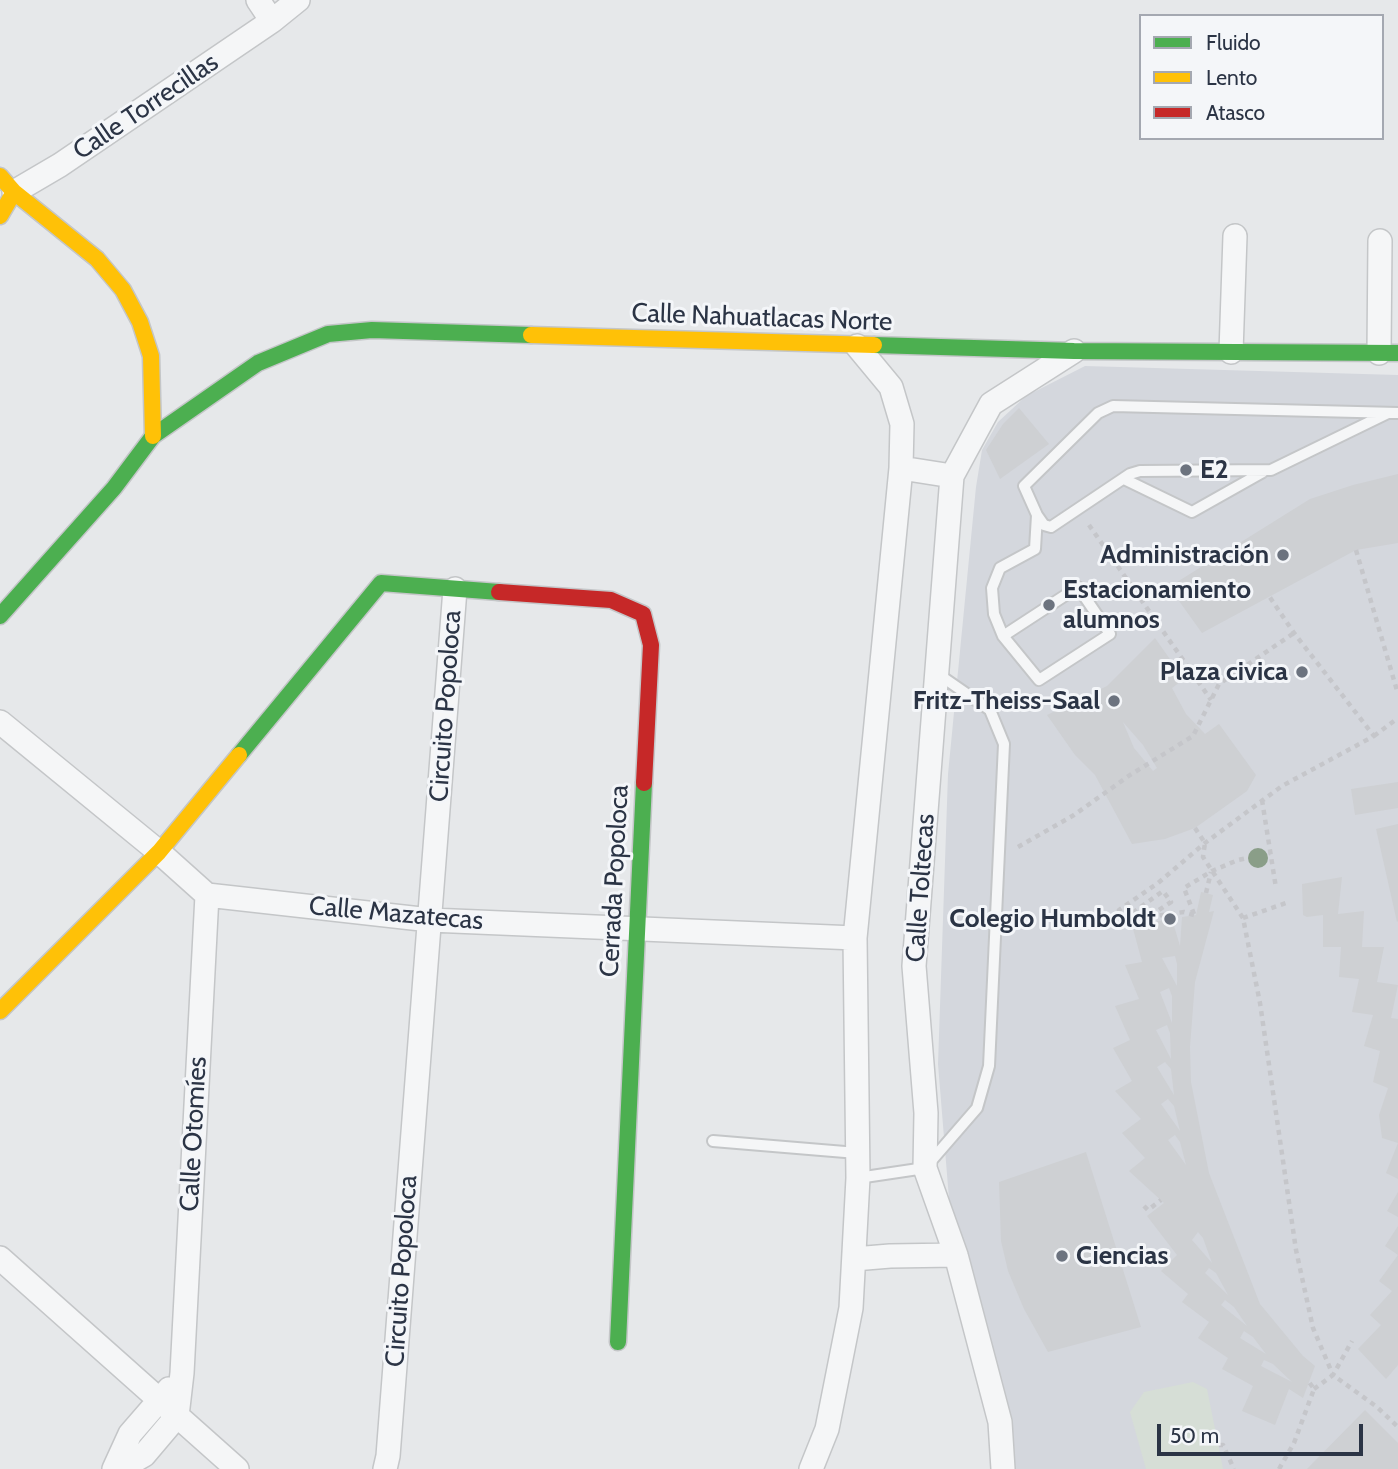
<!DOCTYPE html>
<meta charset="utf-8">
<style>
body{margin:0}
#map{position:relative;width:1398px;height:1469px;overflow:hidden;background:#e6e8ea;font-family:Cabin,sans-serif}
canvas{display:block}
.legend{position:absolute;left:1139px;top:14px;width:245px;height:126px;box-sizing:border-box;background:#f4f6f9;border:2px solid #a4a8b1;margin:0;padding:9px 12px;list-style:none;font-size:21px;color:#2b3445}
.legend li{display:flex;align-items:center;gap:14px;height:35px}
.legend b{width:35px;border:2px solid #a4a8b1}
.scale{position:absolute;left:1157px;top:1424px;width:206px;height:32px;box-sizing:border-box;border:4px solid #2b3445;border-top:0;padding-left:9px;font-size:21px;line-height:24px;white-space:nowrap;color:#2b3445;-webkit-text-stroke:5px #f4f6f9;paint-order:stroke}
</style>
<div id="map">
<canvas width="1398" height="1469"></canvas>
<ul class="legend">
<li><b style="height:9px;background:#4caf50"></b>Fluido</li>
<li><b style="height:9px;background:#ffc107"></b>Lento</li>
<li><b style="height:9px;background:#c62828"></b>Atasco</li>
</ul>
<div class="scale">50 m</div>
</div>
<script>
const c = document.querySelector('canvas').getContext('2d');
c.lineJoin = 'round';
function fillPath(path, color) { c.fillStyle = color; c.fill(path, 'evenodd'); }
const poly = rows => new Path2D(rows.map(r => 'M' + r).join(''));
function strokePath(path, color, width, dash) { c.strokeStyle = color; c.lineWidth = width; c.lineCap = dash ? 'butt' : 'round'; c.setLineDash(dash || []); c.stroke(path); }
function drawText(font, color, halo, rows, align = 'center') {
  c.font = font + ' Cabin,sans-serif'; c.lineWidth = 6; c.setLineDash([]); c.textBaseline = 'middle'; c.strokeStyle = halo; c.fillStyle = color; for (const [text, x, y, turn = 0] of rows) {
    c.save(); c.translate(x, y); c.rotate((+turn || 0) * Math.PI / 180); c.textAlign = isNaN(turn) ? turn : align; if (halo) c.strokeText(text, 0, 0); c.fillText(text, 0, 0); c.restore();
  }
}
fillPath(poly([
 [1085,366,1398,375,1398,1469,1014,1469,1011,1424,950,1211,938,1064,948,774,976,487,982,450,998,422,1026,396]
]), '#d4d7dd');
fillPath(poly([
 [1193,1382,1207,1389,1223,1469,1146,1469,1130,1412,1144,1392]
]), '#d6ded6');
fillPath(poly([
 [1019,408,1049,444,1000,479,986,450,1003,424],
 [1398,474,1398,543,1356,550,1202,633,1169,587,1310,499,1353,485],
 [1155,638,1184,679,1172,688,1186,714,1205,734,1219,724,1256,775,1247,791,1195,828,1165,839,1132,844,1095,775,1075,755,1047,715,1107,686],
 [1123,722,1143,745,1157,768,1153,771,1134,748],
 [1398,782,1398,808,1355,815,1351,789],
 [1398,824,1398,921,1397,922,1376,829],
 [1342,877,1338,914,1364,911,1362,947,1384,947,1377,982,1398,985,1391,1018,1398,1019,1398,1143,1382,1138,1379,1115,1388,1088,1373,1082,1380,1051,1364,1046,1373,1015,1352,1012,1359,979,1339,977,1341,947,1323,947,1323,915,1307,917,1303,915,1302,884],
 [1201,892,1213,895,1209,912,1214,911,1195,982,1190,1047,1191,1082,1209,1173,1260,1304,1303,1356,1315,1366,1303,1398,1289,1389,1275,1425,1242,1411,1253,1386,1222,1369,1228,1358,1198,1338,1209,1322,1182,1302,1188,1294,1161,1271,1177,1255,1147,1216,1164,1203,1129,1171,1145,1158,1122,1133,1141,1119,1115,1091,1132,1081,1113,1048,1130,1040,1115,1006,1139,999,1125,965,1142,962,1132,925,1172,919,1180,946,1182,917,1196,915],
 [1175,956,1177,964,1177,986,1162,958],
 [1169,988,1172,996,1172,1023,1160,992],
 [1167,1025,1170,1033,1171,1059,1156,1030],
 [1165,1062,1171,1069,1174,1095,1157,1067],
 [1168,1099,1174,1106,1180,1131,1161,1104],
 [1175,1135,1180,1142,1186,1165,1168,1140],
 [1198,1232,1203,1238,1212,1263,1192,1240],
 [1209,1268,1216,1273,1228,1295,1205,1273],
 [1225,1300,1234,1307,1247,1326,1221,1305],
 [1244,1331,1253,1337,1266,1354,1240,1338],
 [1264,1360,1273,1364,1292,1382,1261,1366],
 [1398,1143,1398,1179,1386,1173],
 [1086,1152,1141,1327,1048,1352,1024,1309,1008,1271,1001,1241,999,1182],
 [1398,1192,1398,1217,1387,1211],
 [1398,1226,1398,1365,1386,1379,1358,1349,1381,1325,1370,1315,1392,1291,1379,1281,1398,1255,1385,1246],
 [1365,1410,1398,1443,1398,1469,1307,1469]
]), '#ced0d3');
const lane = poly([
 [1388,413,1271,470,1140,471,1130,474,1051,527,1044,525,1037,515,1024,486,1098,413,1113,406,1398,413],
 [1124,479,1192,512,1263,472],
 [1003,636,1078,587,1110,634,1039,680,1003,636,994,614,992,588,1000,568,1035,549,1037,515],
 [713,1141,857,1153],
 [858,1178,925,1168,977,1108,989,1066,1004,744,990,710,938,674]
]);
const street = poly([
 [258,0,272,21],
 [14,192,60,165,272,21,298,0],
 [1231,352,1235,236],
 [1379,353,1380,241],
 [901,468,952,476],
 [0,722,159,852,207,895,430,920,855,938],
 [0,1258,237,1469],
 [854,1259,890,1256,956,1255],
 [114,1469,130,1434,169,1389],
 [120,1469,144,1455,177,1416,182,1373,207,895],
 [385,1469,388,1456,455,589],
 [811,1469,827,1429,851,1308,858,1178,855,938,901,468,902,424,891,387,857,346],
 [1003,1469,1000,1422,956,1255,925,1168,926,1113,914,966,952,476,991,404,1074,351]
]);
const fast = poly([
 [874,345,1074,351,1398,353],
 [0,616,114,488,153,436,258,363,328,334,372,330,531,335],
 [239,755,381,583,499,592],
 [618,1342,644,783]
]);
const slow = poly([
 [0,176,14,192,97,259,123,290,140,322,151,356,153,436],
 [0,216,14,192],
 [531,335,874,345],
 [0,1011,159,852,239,755]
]);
const jam = poly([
 [499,592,611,600,643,614,651,645,644,783]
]);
strokePath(lane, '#c4c6c8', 14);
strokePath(street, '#c4c6c8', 26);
strokePath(fast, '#c4c6c8', 19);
strokePath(slow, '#c4c6c8', 19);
strokePath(jam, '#c4c6c8', 19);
strokePath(poly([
 [1089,525,1211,700],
 [1356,550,1398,694],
 [1374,736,1398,718],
 [1262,800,1276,888],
 [1195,828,1205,843,1203,857,1243,918,1260,1003,1296,1250,1313,1328,1333,1375,1352,1341],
 [1018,847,1074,815,1130,775,1193,736,1219,684,1294,633],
 [1206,893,1211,872],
 [1194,914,1184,888,1212,871,1238,860,1270,853],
 [1194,915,1184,912,1148,917,1171,902,1163,891,1131,914,1122,915,1119,910,1158,883,1205,843,1282,786,1374,736,1294,633,1269,596],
 [1243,918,1286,903],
 [1144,1206,1148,1210,1161,1200],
 [1314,1389,1333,1375,1377,1407,1398,1427],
 [1219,1445,1223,1445,1234,1469],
 [1279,1469,1294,1443,1314,1389,1309,1382]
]), '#c5c6ca', 4.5, [5, 5]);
strokePath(lane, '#f5f6f7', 10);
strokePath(street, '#f5f6f7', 23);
strokePath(fast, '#4caf50', 16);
strokePath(slow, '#ffc107', 16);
strokePath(jam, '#c62828', 16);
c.fillStyle = '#8a9e88';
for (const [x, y] of [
 [1258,858]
]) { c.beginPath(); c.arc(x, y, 10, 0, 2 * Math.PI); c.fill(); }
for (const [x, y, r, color] of [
 [1186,470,7,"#6c737f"],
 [1283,555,7,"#6c737f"],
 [1049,605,7,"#6c737f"],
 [1302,672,7,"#6c737f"],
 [1114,701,7,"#6c737f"],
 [1170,919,7,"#6c737f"],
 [1062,1256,7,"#6c737f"]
]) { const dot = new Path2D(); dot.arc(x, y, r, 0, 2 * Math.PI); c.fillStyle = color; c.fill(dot); strokePath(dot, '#f4f6f9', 2.5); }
drawText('26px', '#2b3445', '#f4f6f9', [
 ["Calle Torrecillas",146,107,-34],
 ["Calle Nahuatlacas Norte",762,318,2],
 ["Circuito Popoloca",446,706,-86],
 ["Cerrada Popoloca",615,881,-87],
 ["Calle Toltecas",921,888,-86],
 ["Calle Mazatecas",396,914,5],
 ["Calle Otomíes",194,1134,-87],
 ["Circuito Popoloca",402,1271,-86]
]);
drawText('bold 26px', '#2b3445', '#f4f6f9', [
 ["E2",1200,470,"left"],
 ["Administración",1269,555],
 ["Estacionamiento",1063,590,"left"],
 ["alumnos",1063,620,"left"],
 ["Plaza civica",1288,672],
 ["Fritz-Theiss-Saal",1100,701],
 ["Colegio Humboldt",1156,919],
 ["Ciencias",1076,1256,"left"]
], 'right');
</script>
